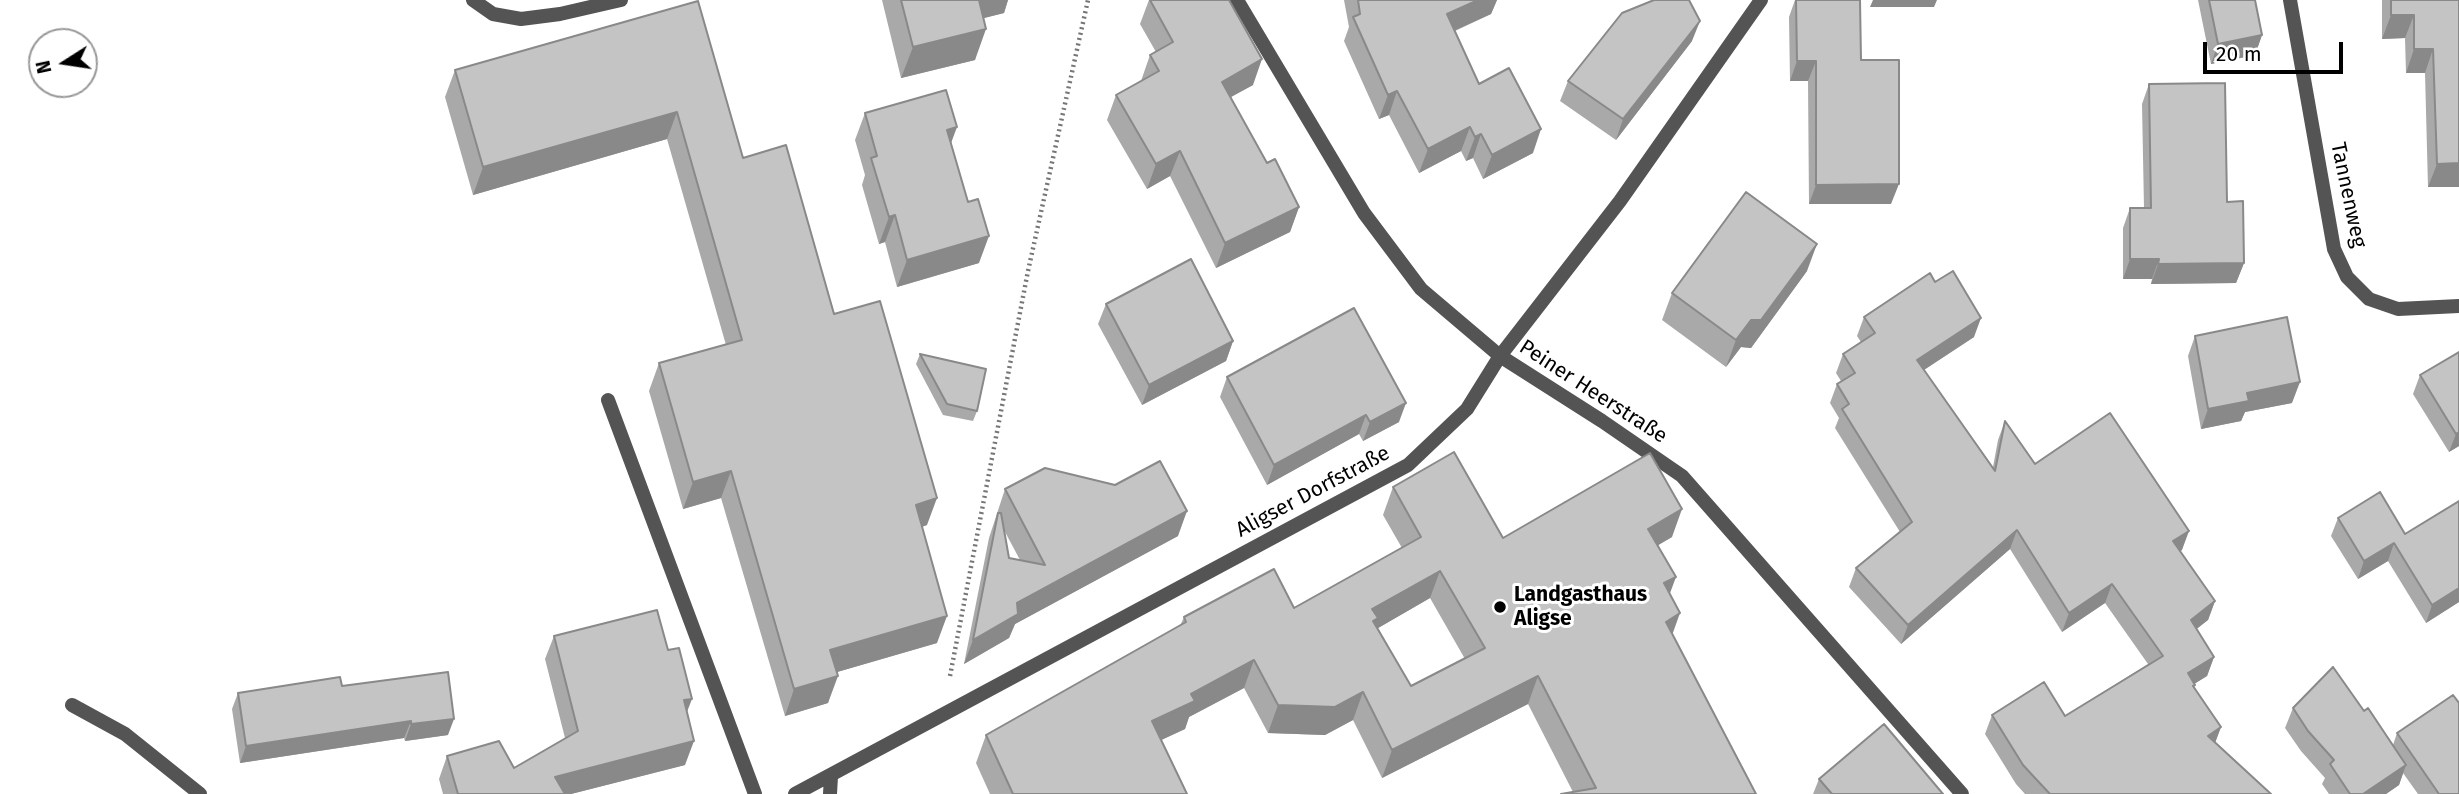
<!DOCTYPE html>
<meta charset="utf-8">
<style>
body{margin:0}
#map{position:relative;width:2459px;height:794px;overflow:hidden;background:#fff;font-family:"Fira Sans",sans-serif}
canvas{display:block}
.north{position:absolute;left:28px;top:28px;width:70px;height:70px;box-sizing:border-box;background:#fff;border:2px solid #999;border-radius:50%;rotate:258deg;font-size:19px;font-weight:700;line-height:28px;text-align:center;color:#000}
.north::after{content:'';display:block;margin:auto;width:24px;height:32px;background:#000;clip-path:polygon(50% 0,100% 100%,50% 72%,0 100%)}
.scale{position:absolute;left:2203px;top:42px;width:140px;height:32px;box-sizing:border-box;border:4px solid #000;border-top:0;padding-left:9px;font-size:21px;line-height:24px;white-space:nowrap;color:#000;-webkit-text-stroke:5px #fff;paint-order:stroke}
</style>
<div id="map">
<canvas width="2459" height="794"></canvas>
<div class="north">N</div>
<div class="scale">20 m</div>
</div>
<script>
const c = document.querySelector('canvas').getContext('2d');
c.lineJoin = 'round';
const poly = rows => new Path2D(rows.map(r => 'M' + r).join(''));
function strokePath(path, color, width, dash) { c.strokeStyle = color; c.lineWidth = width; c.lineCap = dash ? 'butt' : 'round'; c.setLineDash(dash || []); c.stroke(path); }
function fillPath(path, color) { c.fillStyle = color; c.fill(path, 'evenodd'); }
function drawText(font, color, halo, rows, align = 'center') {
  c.font = font + ' "Fira Sans",sans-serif'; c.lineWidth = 6; c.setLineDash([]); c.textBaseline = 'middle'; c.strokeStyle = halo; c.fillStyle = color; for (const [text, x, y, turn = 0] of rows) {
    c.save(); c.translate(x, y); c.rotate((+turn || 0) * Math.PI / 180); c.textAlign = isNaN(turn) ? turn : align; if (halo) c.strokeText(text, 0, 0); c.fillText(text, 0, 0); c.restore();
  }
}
strokePath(poly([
 [950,676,1028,271,1088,0]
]), '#767676', 4.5, [2, 3.5]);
strokePath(poly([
 [473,0,493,14,521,19,560,14,621,0],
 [608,400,755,794],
 [72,705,125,734,200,794]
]), '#545454', 14);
strokePath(poly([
 [2290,0,2334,249,2347,277,2369,299,2398,309,2459,306],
 [795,794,1408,465,1467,409,1500,356,1620,201,1761,0],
 [830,794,831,776]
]), '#545454', 14);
strokePath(poly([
 [1237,0,1364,213,1421,289,1500,356,1602,421,1682,476,1962,794]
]), '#545454', 14);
fillPath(poly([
 [882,0,1008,0,1004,13,983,18,975,60,901,78],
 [1149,0,1229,0,1253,85,1230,97,1267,163,1299,207,1290,232,1216,268,1170,176,1147,189,1107,120,1116,95,1141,81,1150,55,1156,52,1140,24],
 [1344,0,1497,0,1491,14,1455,31,1479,84,1533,153,1483,179,1473,158,1466,161,1461,151,1419,173,1389,115,1379,119,1344,41,1349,27],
 [1795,0,1860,0,1861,60,1891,204,1809,204,1808,81,1790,81,1789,17],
 [2198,0,2255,0,2262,35,2255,55,2211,64],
 [2382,0,2459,0,2459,187,2428,187,2425,73,2406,73,2405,38,2382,39],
 [698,1,743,158,834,314,927,525,922,527,937,643,837,672,828,703,785,716,721,498,683,509,649,391,659,363,726,345,667,139,473,195,445,97,455,70],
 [1692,41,1616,140,1560,101,1568,81],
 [2149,84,2227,202,2244,263,2236,283,2151,284,2152,279,2123,279,2123,228,2130,208,2144,208,2142,104],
 [865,113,951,144,979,263,897,287,885,242,879,244,862,185,865,175,855,140],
 [1807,271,1751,348,1741,347,1726,367,1662,320,1672,293],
 [1106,304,1233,341,1226,361,1142,405,1098,324],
 [1864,317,1974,337,1924,370,1993,467,1998,440,2005,421,2035,464,2182,550,2180,551,2215,601,2208,620,2196,629,2214,657,2207,676,2194,684,2194,688,2221,727,2215,742,2271,794,2025,794,2016,784,1985,734,1992,715,2065,716,2148,664,2105,603,2062,632,2010,549,1901,644,1849,587,1856,568,1900,532,1835,428,1839,418,1830,403,1837,384,1841,381,1836,373,1843,354,1861,342,1857,336],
 [2195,336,2292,403,2245,412,2241,421,2201,429,2188,356],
 [2459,352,2459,446,2449,452,2413,394,2420,375],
 [920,354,977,411,973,421,943,415,916,364],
 [1227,377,1399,422,1363,441,1359,434,1267,485,1220,397],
 [1393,487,1503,538,1672,537,1658,545,1670,594,1672,633,1756,794,1573,792,1528,704,1382,778,1353,720,1325,735,1268,733,1244,688,1189,717,1185,729,1161,740,1187,794,990,794,976,763,986,735,1180,626,1184,617,1294,608,1402,548,1383,515],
 [1430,598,1465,659,1411,686,1378,628],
 [1005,489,1178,536,1015,624,1009,638,964,664,989,538],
 [1004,530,1020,560,1009,558],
 [2338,518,2405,534,2459,602,2426,623,2388,561,2358,579,2331,536],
 [554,636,668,650,687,713,685,765,571,794,443,794,439,779,447,756,514,768,565,738,545,659],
 [342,686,448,735,405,741,404,738,240,763,232,709,238,693],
 [2293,708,2364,711,2393,745,2397,733,2459,794,2418,794,2403,773,2399,785,2386,794,2329,794,2322,784,2325,778,2301,751,2285,728],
 [1819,779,1943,794,1813,794]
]), '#a9a9a9');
fillPath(poly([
 [973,0,1008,0,1004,13,965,23],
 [1478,0,1497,0,1491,14,1438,38,1447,14],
 [1873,0,1943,0,1937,0,1934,7,1870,7],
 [2391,15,2414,15,2405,38,2382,39],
 [1700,21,1692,41,1616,140,1623,119],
 [986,29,975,60,901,78,913,47],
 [2262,35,2255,55,2211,64,2218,44],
 [2414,49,2433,49,2425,73,2406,73],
 [1262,59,1253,85,1213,107,1222,82],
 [1797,61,1816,61,1808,81,1790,81],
 [1397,91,1389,115,1379,119,1388,95],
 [677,112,667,139,473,195,483,167],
 [957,127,947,154,947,130],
 [1470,127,1461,151,1419,173,1428,149],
 [1541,129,1533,153,1483,179,1492,155],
 [1481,134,1473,158,1466,161,1475,137],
 [1180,151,1170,176,1147,189,1156,164],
 [2459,163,2459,187,2428,187,2437,164],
 [1899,184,1891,204,1809,204,1816,185],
 [1299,207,1290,232,1216,268,1225,243],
 [895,215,885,242,879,244,889,217],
 [989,236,979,263,897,287,907,260],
 [1817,244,1807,271,1751,348,1741,347,1726,367,1736,340,1751,320],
 [2130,259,2159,259,2152,279,2123,279],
 [2244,263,2236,283,2151,284,2158,264],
 [1981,318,1974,337,1910,379,1917,360],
 [1233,341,1226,361,1142,405,1149,385],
 [2300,382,2292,403,2245,412,2241,421,2201,429,2208,409,2247,393],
 [1406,403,1399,422,1363,441,1370,422],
 [1366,415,1359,434,1267,485,1274,465],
 [2459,432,2459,446,2449,452,2456,434],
 [731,471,721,498,683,509,693,482],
 [937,498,927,525,906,532,916,505],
 [1682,509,1672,537,1638,557,1648,529],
 [1187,511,1178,536,1015,624,1009,638,964,664,973,640,1017,603],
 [2017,530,2010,549,1901,644,1908,625],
 [2189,531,2182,550,2166,560,2173,541],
 [2394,543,2388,561,2358,579,2364,561],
 [1440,571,1430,598,1373,631,1372,609],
 [1676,577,1666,604,1664,583],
 [2112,584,2105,603,2062,632,2069,613],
 [2459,588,2459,602,2426,623,2432,605],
 [2215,601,2208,620,2184,639,2191,620],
 [1680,613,1670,641,1666,622],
 [947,616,937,643,820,677,830,650],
 [2214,657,2207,676,2181,692,2188,673],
 [1254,660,1244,688,1189,717,1185,729,1142,749,1152,721,1191,694],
 [838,676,828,703,785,716,794,689],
 [1538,676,1528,704,1382,778,1392,750],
 [1363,692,1353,720,1325,735,1268,733,1278,705],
 [692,699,683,722,684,700],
 [454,719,448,735,405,741,411,724],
 [411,721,404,738,240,763,246,746],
 [2221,727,2214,746,2208,736],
 [694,741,685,765,571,794,549,794,555,777],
 [2406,765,2399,785,2386,794,2363,794]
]), '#898989');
const building = poly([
 [901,0,979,0,986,29,913,47,901,0],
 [1150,0,1229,0,1262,59,1222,82,1267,163,1275,159,1299,207,1225,243,1180,151,1156,164,1116,95,1159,71,1150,55,1173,42,1150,0],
 [1358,0,1478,0,1447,14,1479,84,1509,68,1541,129,1492,155,1481,134,1475,137,1470,127,1428,149,1397,91,1388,95,1353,17,1360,14,1358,0],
 [1654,0,1689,0,1700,21,1623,119,1568,81,1622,13,1654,0],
 [1796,0,1860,0,1861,60,1899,60,1899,184,1816,185,1816,61,1797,61,1796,0],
 [2209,0,2255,0,2262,35,2218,44,2209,0],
 [2391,0,2459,0,2459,163,2437,164,2433,49,2414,49,2414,15,2391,15,2391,0],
 [698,1,743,158,786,145,834,314,880,301,937,498,916,505,947,616,830,650,838,676,794,689,731,471,693,482,659,363,742,340,677,112,483,167,455,70,698,1],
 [2225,83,2227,202,2243,201,2244,263,2158,264,2159,259,2130,259,2130,208,2151,208,2149,84,2225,83],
 [946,90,957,127,947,130,968,202,978,199,989,236,907,260,895,215,889,217,871,158,877,156,865,113,946,90],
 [1746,192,1817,244,1761,320,1751,320,1736,340,1672,293,1746,192],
 [1191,259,1233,341,1149,385,1106,304,1191,259],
 [1953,271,1981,318,1917,360,1995,471,2005,421,2035,464,2110,413,2189,531,2173,541,2215,601,2191,620,2214,657,2188,673,2195,685,2193,686,2221,727,2208,736,2271,794,2050,794,2035,778,2023,765,1992,715,2044,682,2065,716,2163,656,2112,584,2069,613,2017,530,1908,625,1856,568,1912,522,1842,409,1849,404,1837,384,1855,373,1843,354,1875,333,1864,317,1930,273,1935,282,1953,271],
 [1354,308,1406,403,1370,422,1366,415,1274,465,1227,377,1354,308],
 [2287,317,2300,382,2247,393,2249,401,2208,409,2195,336,2287,317],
 [2459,352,2459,432,2456,434,2420,375,2459,352],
 [920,354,986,369,977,411,947,404,920,354],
 [1454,452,1503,538,1650,453,1682,509,1648,529,1676,577,1664,583,1680,613,1666,622,1756,794,1561,794,1596,788,1538,676,1392,750,1363,692,1335,707,1278,705,1254,660,1191,694,1195,701,1152,721,1187,794,1013,794,986,735,1186,622,1184,617,1274,569,1294,608,1421,537,1393,487,1454,452],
 [1440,571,1485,648,1411,686,1373,621,1378,618,1372,609,1440,571],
 [1160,461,1187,511,1017,603,1018,614,973,640,998,513,1001,513,1009,558,1045,565,1005,489,1045,468,1115,485,1160,461],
 [2380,492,2405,534,2459,501,2459,588,2432,605,2394,543,2364,561,2338,518,2380,492],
 [657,610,668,650,679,648,692,699,684,700,694,741,555,777,565,794,458,794,447,756,499,741,514,768,578,731,554,636,657,610],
 [2333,667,2364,711,2368,708,2406,765,2363,794,2350,794,2330,764,2334,760,2308,731,2293,708,2333,667],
 [448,672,454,719,411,724,411,721,246,746,238,693,340,677,342,686,448,672],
 [2453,695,2459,703,2459,794,2439,794,2397,733,2453,695],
 [1884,724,1943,794,1832,794,1819,779,1884,724]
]);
fillPath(building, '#c4c4c4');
strokePath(building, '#898989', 2);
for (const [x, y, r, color] of [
 [1500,607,7,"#000"]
]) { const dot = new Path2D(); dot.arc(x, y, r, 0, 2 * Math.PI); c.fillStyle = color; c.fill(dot); strokePath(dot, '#fff', 2.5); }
drawText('21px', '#000', '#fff', [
 ["Tannenweg",2348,195,78],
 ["Peiner Heerstraße",1593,392,33],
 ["Aligser Dorfstraße",1313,492,-28]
]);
drawText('bold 21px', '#000', '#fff', [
 ["Landgasthaus",1514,595],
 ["Aligse",1514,619]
], 'left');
</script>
